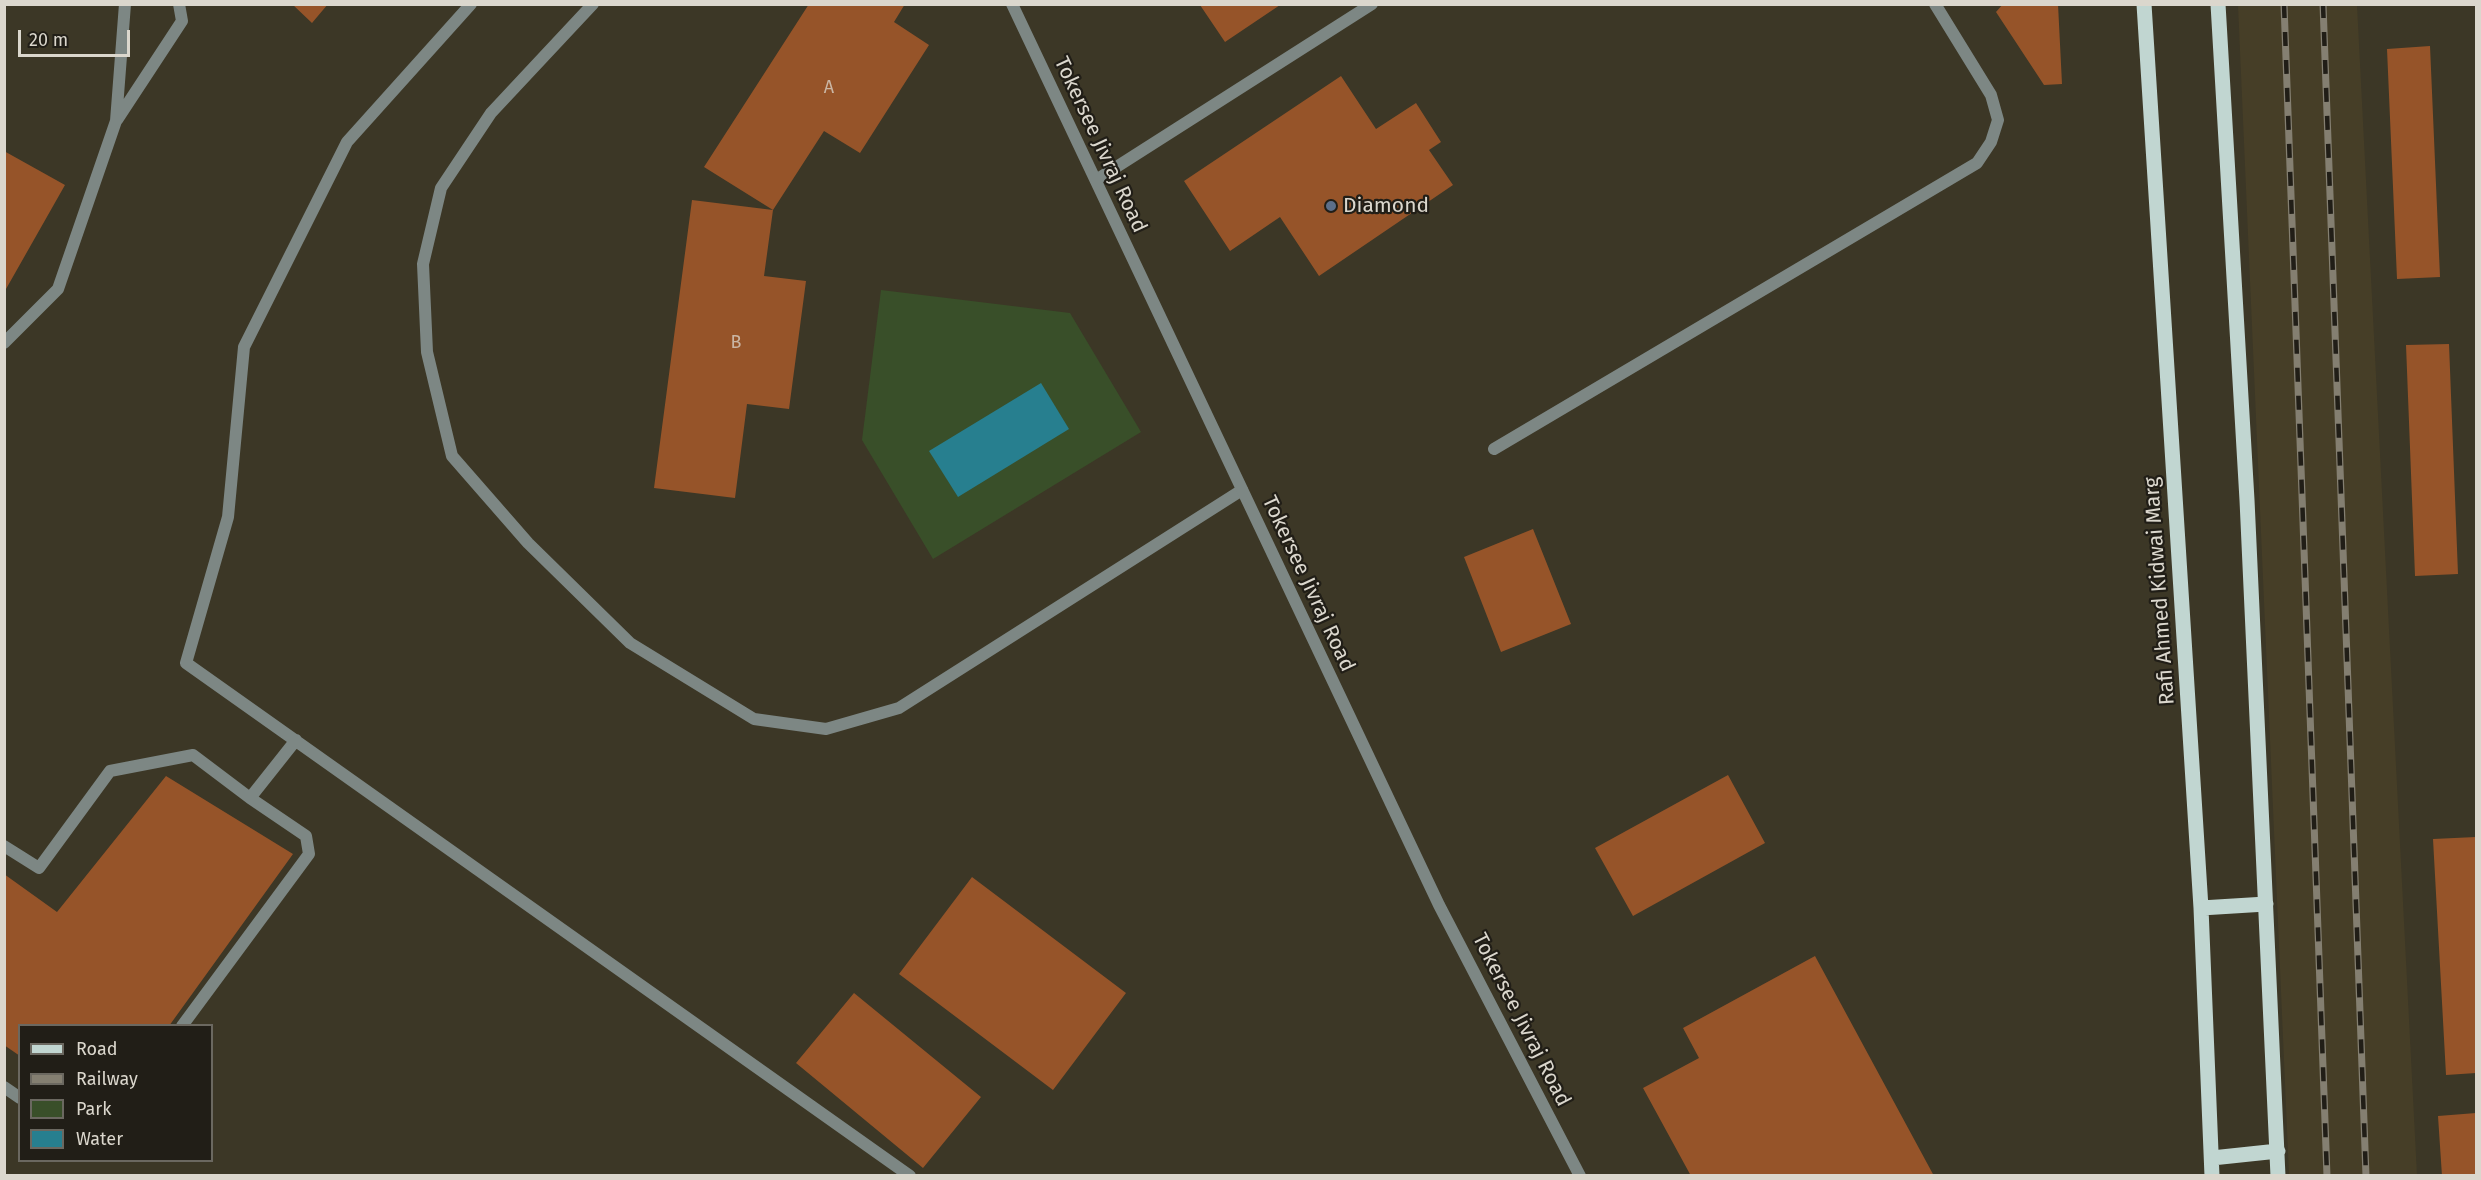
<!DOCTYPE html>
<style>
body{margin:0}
#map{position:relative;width:2481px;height:1180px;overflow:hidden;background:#3c3726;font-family:"Fira Sans",sans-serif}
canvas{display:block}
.frame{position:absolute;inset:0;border:6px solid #dbd7cd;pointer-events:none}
.legend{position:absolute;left:18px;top:1024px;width:195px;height:138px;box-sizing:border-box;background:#211e17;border:2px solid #6b6860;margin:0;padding:8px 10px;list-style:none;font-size:18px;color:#dbd7cd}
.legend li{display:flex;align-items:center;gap:12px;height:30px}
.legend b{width:30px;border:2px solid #6b6860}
.scale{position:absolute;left:18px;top:30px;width:112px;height:27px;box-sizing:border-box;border:3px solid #dbd7cd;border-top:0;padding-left:8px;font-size:18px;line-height:21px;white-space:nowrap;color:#dbd7cd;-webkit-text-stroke:4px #211e17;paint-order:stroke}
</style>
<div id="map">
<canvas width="2481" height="1180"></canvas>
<div class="frame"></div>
<ul class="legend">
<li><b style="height:8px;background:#c1d6d1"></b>Road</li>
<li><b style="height:8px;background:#847f71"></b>Railway</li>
<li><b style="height:16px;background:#394f29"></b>Park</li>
<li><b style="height:16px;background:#277f8f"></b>Water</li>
</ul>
<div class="scale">20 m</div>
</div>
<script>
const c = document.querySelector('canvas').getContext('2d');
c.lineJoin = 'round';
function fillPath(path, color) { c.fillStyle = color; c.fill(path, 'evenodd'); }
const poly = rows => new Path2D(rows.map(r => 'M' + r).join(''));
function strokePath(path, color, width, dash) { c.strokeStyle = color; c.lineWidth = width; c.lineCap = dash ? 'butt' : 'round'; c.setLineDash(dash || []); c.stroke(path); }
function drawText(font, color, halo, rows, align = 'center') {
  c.font = font + ' "Fira Sans",sans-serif'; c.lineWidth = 4.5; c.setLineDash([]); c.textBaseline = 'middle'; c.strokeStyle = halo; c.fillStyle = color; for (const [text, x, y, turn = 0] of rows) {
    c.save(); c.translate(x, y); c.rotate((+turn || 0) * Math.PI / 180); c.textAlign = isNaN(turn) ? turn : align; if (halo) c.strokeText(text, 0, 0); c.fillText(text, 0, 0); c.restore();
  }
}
fillPath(poly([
 [2238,5,2357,5,2417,1175,2289,1175]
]), '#463e27');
fillPath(poly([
 [881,290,1070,313,1141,432,933,559,862,440]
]), '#394f29');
fillPath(poly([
 [1041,383,1069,429,958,497,929,451]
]), '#277f8f');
fillPath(poly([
 [292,4,328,4,312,23],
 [809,4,905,4,894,22,929,45,860,153,824,131,773,210,704,167],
 [2003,4,2058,4,2062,84,2044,85,1996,12],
 [1200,5,1280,5,1225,42],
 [2430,46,2440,277,2397,279,2387,49],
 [1341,76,1376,129,1416,103,1441,142,1429,150,1453,185,1319,276,1280,217,1230,251,1184,181],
 [4,151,65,185,6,289,4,288],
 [692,200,773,210,764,276,806,281,789,409,747,404,735,498,654,488],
 [2449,344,2458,574,2415,576,2406,345],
 [1533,529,1571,624,1501,652,1464,557],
 [1728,775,1765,843,1633,916,1595,848],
 [166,776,293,854,169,1026,20,1026,20,1056,4,1045,4,874,57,912],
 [2476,837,2476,1073,2446,1075,2433,839],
 [972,877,1126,993,1053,1090,899,974],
 [1815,956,1934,1176,1691,1176,1643,1088,1699,1058,1683,1028],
 [854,993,981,1097,923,1168,796,1063],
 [2476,1113,2476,1176,2442,1176,2438,1116]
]), '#965429');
strokePath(poly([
 [471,4,347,142,244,347,228,517,186,663,910,1176],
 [117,120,182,21,179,4],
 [1096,180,1372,4],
 [4,343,58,289,116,121,125,4],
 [250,798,296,740],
 [4,846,39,868,110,771,193,755,250,798,306,836,309,854,182,1026],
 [4,1087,20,1098]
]), '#7d8784', 12);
strokePath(poly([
 [593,4,491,113,441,188,423,264,427,352,452,456,528,543,630,643,754,719,826,729,899,708,1242,490],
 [1494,449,1977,163,1991,142,1998,120,1991,95,1935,4]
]), '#7d8784', 12);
strokePath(poly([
 [1012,4,1439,905,1580,1176]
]), '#7d8784', 12);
strokePath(poly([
 [2144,4,2201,908,2212,1176],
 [2218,4,2247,500,2278,1176],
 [2201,908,2266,904],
 [2212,1158,2278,1151]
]), '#c1d6d1', 15);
const rail = poly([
 [2284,4,2327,1176],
 [2323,4,2366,1176]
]);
strokePath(rail, '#847f71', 7);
strokePath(rail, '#211e17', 4.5, [14]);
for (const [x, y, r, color] of [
 [1331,206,6,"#5c6f8a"]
]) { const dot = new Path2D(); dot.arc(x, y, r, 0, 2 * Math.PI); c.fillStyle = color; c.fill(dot); strokePath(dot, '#211e17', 2); }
drawText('18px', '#cab6a4', null, [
 ["A",829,88],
 ["B",736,343]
]);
drawText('21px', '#dbd7cd', '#211e17', [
 ["Tokersee Jivraj Road",1100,145,65],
 ["Tokersee Jivraj Road",1308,584,65],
 ["Rafi Ahmed Kidwai Marg",2160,591,-94],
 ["Tokersee Jivraj Road",1521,1020,63]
]);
drawText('21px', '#dbd7cd', '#211e17', [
 ["Diamond",1343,206]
], 'left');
</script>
